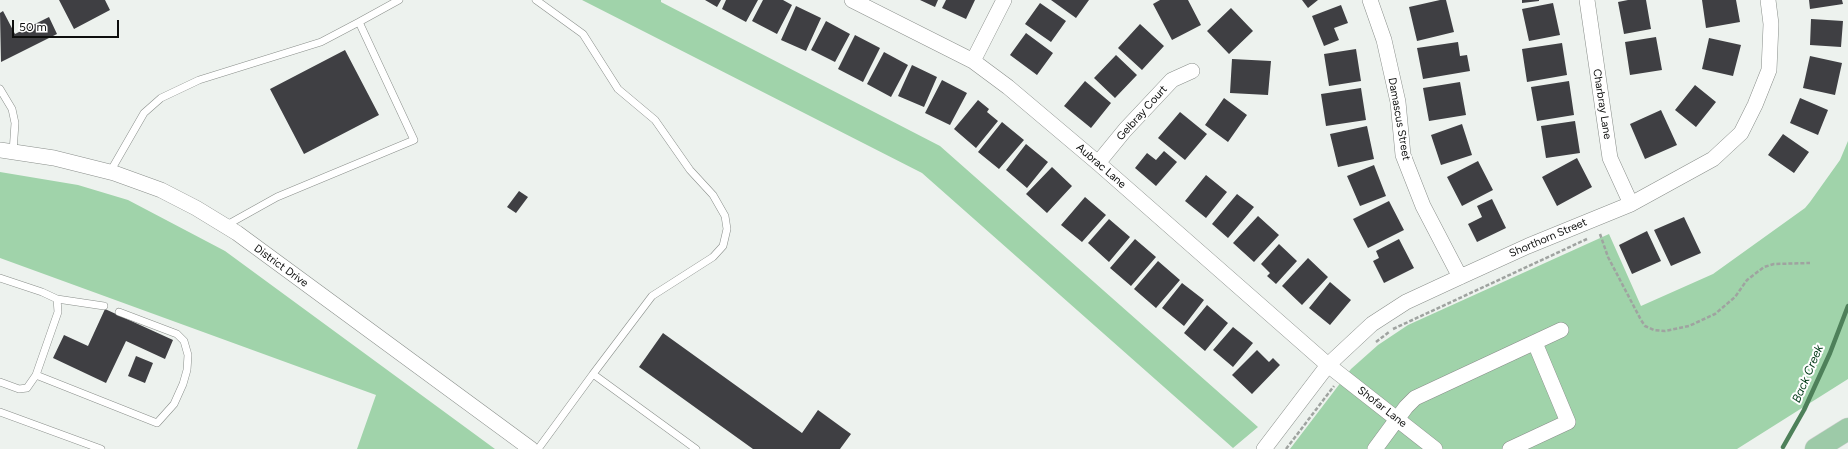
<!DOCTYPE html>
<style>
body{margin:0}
#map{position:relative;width:1848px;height:449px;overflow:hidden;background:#edf2ee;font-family:Figtree,sans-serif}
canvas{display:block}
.scale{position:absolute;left:12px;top:20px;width:107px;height:18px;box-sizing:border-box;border:2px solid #0d0e0d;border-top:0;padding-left:5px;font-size:12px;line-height:14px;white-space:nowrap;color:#0d0e0d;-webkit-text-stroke:3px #fff;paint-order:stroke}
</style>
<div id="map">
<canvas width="1848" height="449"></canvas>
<div class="scale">50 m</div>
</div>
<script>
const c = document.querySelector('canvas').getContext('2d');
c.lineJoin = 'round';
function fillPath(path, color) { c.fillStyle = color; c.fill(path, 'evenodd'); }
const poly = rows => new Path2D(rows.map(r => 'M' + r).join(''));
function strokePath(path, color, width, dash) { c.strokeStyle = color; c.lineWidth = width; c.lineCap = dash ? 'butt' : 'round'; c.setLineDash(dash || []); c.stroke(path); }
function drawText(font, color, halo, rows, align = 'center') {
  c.font = font + ' Figtree,sans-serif'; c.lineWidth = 4; c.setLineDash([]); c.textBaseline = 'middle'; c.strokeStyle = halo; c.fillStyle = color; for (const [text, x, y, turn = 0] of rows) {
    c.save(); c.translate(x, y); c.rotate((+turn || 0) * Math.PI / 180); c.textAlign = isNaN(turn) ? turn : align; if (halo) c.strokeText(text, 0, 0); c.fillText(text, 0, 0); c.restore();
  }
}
fillPath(poly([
 [582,0,661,0,661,2,940,146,1258,427,1233,448,922,173],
 [1848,141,1848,379,1737,449,1290,449,1351,369,1378,345,1408,325,1609,234,1641,306,1713,274,1805,208,1810,202,1840,160],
 [0,172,78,185,128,200,225,251,495,449,357,449,376,395,0,258]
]), '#a0d3aa');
strokePath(poly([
 [1783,447,1804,410,1830,353,1848,306]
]), '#4e805a', 4.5);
fillPath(poly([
 [59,0,105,0,110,10,74,29],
 [705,0,721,0,717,7],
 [726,0,758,0,746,22,722,9],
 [763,0,783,0,792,5,777,34,752,21],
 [920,0,938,0,935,7],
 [946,0,975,0,966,19,942,8],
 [1051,0,1089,0,1076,18],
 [1160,0,1188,0,1201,25,1172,40,1153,4],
 [1302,0,1318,0,1308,8],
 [1440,0,1446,0,1454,32,1417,41,1409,7],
 [1522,0,1539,0,1539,1,1522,3],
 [1628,0,1646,0,1651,29,1624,34,1618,2],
 [1702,0,1736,0,1740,22,1706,28],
 [1809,0,1842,0,1843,4,1810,9],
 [1040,3,1066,21,1051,42,1025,24],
 [1553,3,1560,35,1529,41,1522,9],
 [1341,5,1348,23,1334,28,1339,40,1324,46,1312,16],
 [796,6,821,18,806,51,781,40],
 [1231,8,1253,31,1229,54,1207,31],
 [3,11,15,34,49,17,57,34,1,62,0,13],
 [1811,19,1843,21,1841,47,1810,45],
 [826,21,850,34,835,62,811,50],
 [1140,24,1164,46,1142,70,1118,48],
 [1026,33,1053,53,1037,75,1010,55],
 [855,35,880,48,863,82,838,69],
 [1656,37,1662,70,1630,75,1625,42],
 [1709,38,1741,45,1733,76,1702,69],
 [1458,42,1460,56,1467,55,1470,71,1423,79,1417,48],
 [1562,43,1567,75,1527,82,1522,49],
 [1356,49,1361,81,1329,86,1324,54],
 [345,50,379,115,304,154,270,89],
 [884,52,908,65,891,97,867,84],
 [1116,55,1137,75,1115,98,1094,78],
 [1810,56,1842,63,1835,95,1803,88],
 [1232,59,1271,61,1268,95,1230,93],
 [912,65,937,77,924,107,898,96],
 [942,80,967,93,950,125,925,113],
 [1085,81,1111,103,1091,128,1064,106],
 [1569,81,1574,115,1537,121,1531,87],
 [1460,82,1466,115,1429,121,1423,88],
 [1695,85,1716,102,1696,127,1675,110],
 [1361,88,1366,120,1326,126,1321,94],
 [1224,98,1247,115,1228,142,1205,125],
 [1800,98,1828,110,1818,135,1790,123],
 [978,100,989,109,987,112,998,121,976,148,954,129],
 [1661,110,1677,145,1645,159,1630,124],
 [1180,112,1207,134,1185,160,1158,138],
 [1575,121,1580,153,1546,158,1541,126],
 [1002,122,1024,140,999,169,978,152],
 [1462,124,1472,155,1441,165,1431,135],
 [1367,126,1374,159,1338,167,1330,134],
 [1783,134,1809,152,1794,173,1768,155],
 [1026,144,1048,162,1027,188,1006,170],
 [1164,151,1177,162,1156,186,1135,168,1147,153,1156,160],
 [1577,158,1592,187,1557,206,1542,177],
 [1478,161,1493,190,1462,206,1447,177],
 [1374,165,1386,196,1360,206,1347,176],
 [1052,167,1072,186,1047,213,1026,194],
 [1206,175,1227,192,1206,218,1185,201],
 [519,191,528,197,516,213,507,207],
 [1237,194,1254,207,1228,238,1212,224],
 [1085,197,1106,215,1082,242,1061,225],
 [1492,199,1506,228,1477,242,1468,224,1482,217,1477,206],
 [1389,201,1404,230,1368,248,1353,219],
 [1258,216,1279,235,1254,262,1233,243],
 [1684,217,1701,253,1671,266,1654,230],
 [1109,219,1130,237,1109,262,1088,243],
 [1647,231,1661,261,1632,274,1619,245],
 [1135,239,1156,257,1131,286,1110,268],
 [1399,239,1414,268,1384,283,1373,261,1379,258,1376,251],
 [1279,244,1297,261,1276,284,1267,276,1270,273,1261,264],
 [1308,258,1328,277,1302,305,1282,286],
 [1158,261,1180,280,1156,308,1134,289],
 [1330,282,1351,300,1330,325,1309,308],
 [1182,283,1204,300,1184,326,1162,308],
 [1207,305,1228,323,1205,351,1184,333],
 [105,309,173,340,165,359,126,341,106,383,53,358,64,335,88,346],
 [1233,327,1253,343,1233,367,1213,350],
 [663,333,802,433,818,410,851,434,840,449,753,449,639,367],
 [1257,350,1269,362,1273,358,1280,365,1252,394,1232,375],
 [136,356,153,363,145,383,128,376]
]), '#3f3f43');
const service = poly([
 [536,0,583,34,618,89,655,120,690,170,713,195,725,216,727,229,723,246,713,257,652,296,593,374],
 [359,22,399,0],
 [0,89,12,109,15,123,13,152],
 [110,172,144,113,161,98,199,80,321,42,359,22,414,140,277,197,225,226],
 [0,278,42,292,57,299,58,312,36,375,27,388,19,389,0,382],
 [57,299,104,306],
 [36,375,157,423,174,404,183,384,187,370,188,355,184,341,177,334,119,312],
 [0,412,101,449],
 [538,449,593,374,696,449]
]);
const minor = poly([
 [852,0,973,61,1008,87,1098,163,1328,365,1435,449],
 [1370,0,1384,40,1398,102,1403,155,1423,206,1460,277],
 [1587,0,1610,158,1631,204],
 [973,61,1004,0],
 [0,150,54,158,114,173,161,190,196,208,237,233,531,449],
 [1098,163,1125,130,1172,80,1192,71],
 [1264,449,1328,365,1372,324,1406,302,1460,277,1528,246,1631,204,1713,159,1741,133,1755,105,1769,70,1771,24,1768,0],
 [1375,449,1406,407,1415,398,1561,330],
 [1510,449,1568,422,1535,343]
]);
const primary = poly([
 [1816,449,1848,429]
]);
strokePath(service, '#898e8a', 8);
strokePath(minor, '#898e8a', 16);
strokePath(primary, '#cfcfcf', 23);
strokePath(poly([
 [1600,234,1608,257,1641,320,1645,326,1654,330,1665,331,1689,326,1715,314,1735,297,1747,280,1764,267,1774,264,1810,263],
 [1393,329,1587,239],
 [1376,342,1389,332],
 [1286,449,1334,386]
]), '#9fa3a0', 2.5, [4, 2]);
strokePath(service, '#fff', 7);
strokePath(minor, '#fff', 15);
strokePath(primary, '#9dcaa8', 22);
drawText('11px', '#0d0e0d', '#fff', [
 ["Charbray Lane",1602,104,81],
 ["Gelbray Court",1142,113,-48],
 ["Damascus Street",1399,119,80],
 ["Aubrac Lane",1101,166,41],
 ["Shorthorn Street",1548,238,-23],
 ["District Drive",281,266,36],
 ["Shofar Lane",1382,407,38]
]);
drawText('italic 12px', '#003916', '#fff', [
 ["Back Creek",1808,374,-67]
]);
</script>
